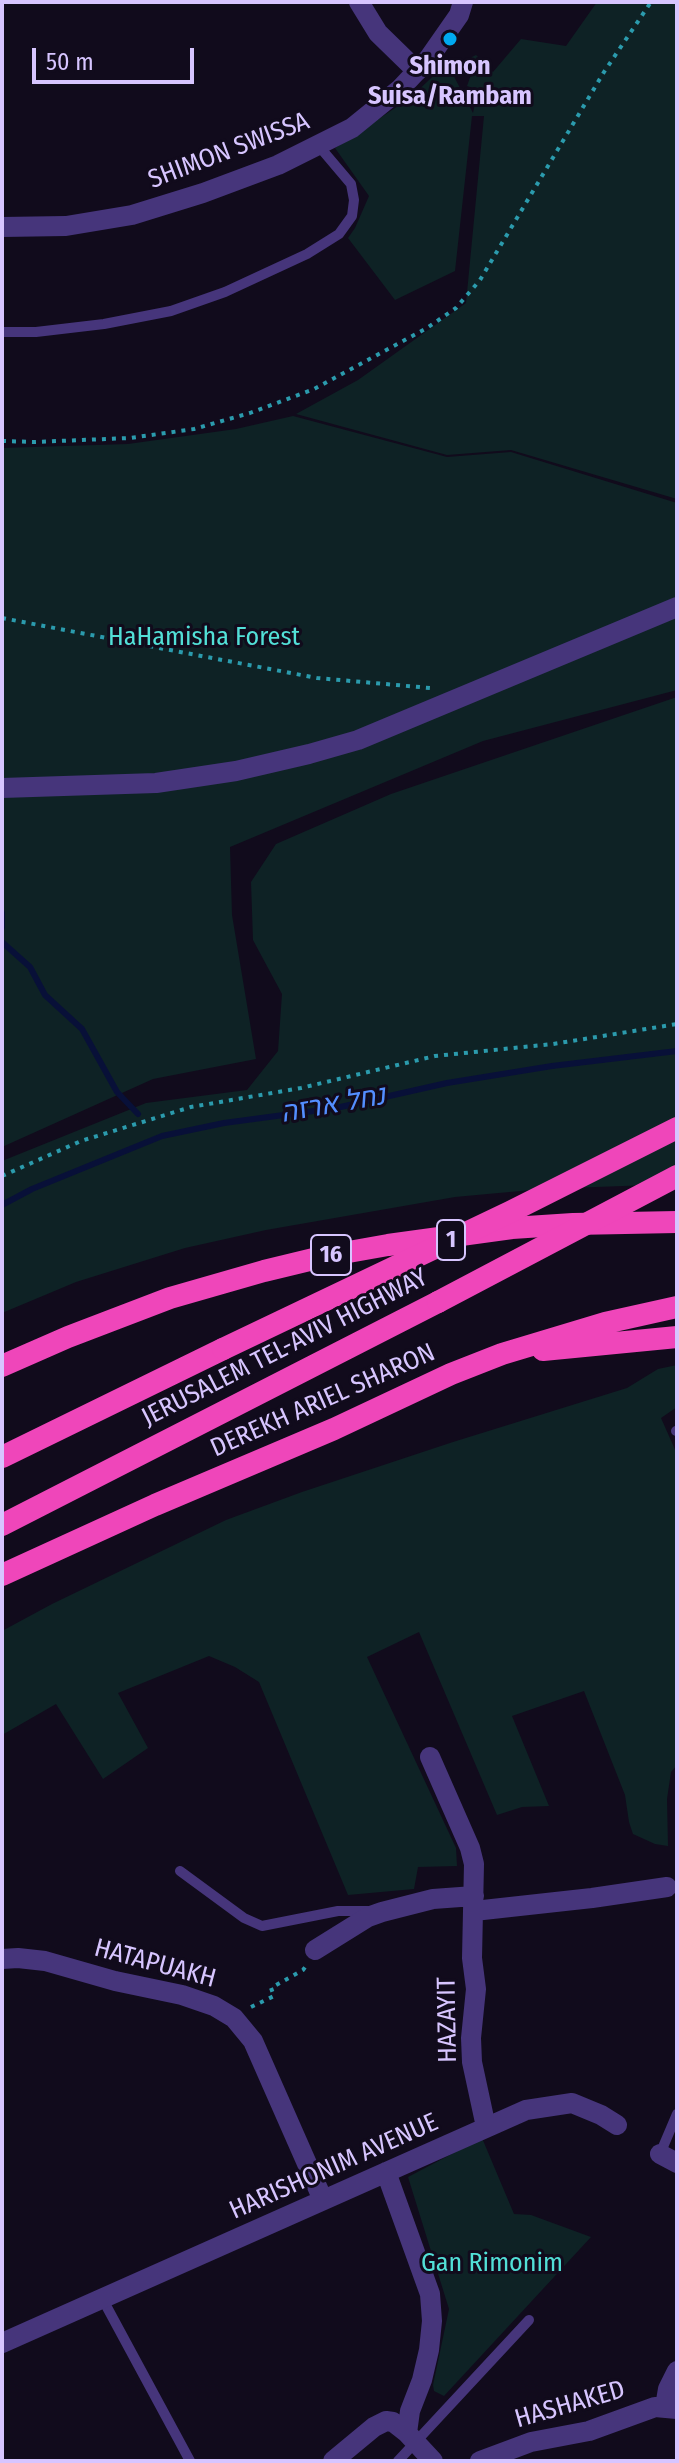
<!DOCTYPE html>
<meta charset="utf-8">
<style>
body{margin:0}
#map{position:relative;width:679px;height:2463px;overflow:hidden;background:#110b1c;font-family:"Fira Sans Condensed",sans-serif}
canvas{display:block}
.frame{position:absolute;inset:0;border:4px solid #d7c5ff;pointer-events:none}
.scale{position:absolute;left:32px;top:48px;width:162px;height:36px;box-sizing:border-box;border:4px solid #d7c5ff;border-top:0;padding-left:10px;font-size:24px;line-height:28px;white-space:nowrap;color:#d7c5ff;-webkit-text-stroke:6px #110b1c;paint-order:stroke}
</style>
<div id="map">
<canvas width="679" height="2463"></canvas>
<div class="frame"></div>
<div class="scale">50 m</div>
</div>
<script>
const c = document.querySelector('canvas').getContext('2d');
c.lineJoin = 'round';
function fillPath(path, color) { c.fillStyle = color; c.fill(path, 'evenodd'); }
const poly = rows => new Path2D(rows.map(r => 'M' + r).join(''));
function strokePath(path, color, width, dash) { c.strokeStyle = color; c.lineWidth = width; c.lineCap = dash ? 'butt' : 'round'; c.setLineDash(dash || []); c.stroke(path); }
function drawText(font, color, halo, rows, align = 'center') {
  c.font = font + ' "Fira Sans Condensed",Heebo,sans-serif'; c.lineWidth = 6; c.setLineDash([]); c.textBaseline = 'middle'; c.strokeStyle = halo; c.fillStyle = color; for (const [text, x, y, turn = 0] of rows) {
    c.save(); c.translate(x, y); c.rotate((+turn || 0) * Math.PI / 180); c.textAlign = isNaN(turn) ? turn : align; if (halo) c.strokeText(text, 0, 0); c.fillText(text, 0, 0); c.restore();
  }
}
fillPath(poly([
 [597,2,677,2,677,499,511,450,447,455,296,414,358,380,466,303,484,116,472,116,455,271,395,300,348,238,355,228,369,196,335,148,410,98,447,63,473,113,478,90,467,86,472,72,466,68,468,59,476,55,493,72,521,39,566,46],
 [293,416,447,457,511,452,677,503,677,690,483,741,230,847,232,915,256,1059,153,1079,2,1147,2,448,128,444,236,429],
 [677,697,677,1184,542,1189,455,1197,266,1230,185,1248,76,1282,2,1313,2,1161,146,1103,247,1090,278,1051,282,994,253,940,251,882,276,844,391,794],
 [677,1365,677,1407,661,1418,677,1454,677,1765,671,1772,667,1799,668,1846,655,1844,633,1834,629,1822,625,1795,584,1691,512,1716,549,1806,522,1807,497,1815,419,1632,367,1657,456,1848,457,1866,418,1867,414,1889,348,1895,259,1682,235,1667,209,1656,118,1693,148,1748,103,1779,56,1704,2,1735,2,1631,52,1604,226,1520,302,1492,453,1442,627,1388,658,1369],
 [482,2138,514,2214,531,2215,591,2237,444,2396,434,2391,433,2385,449,2309,408,2177]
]), '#0e2225');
strokePath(poly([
 [2,913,2,927],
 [2,942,30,967,45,995,82,1029,117,1092,138,1114],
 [2,1205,32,1189,162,1136,224,1123,336,1108,447,1083,552,1066,677,1051]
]), '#081038', 6);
strokePath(poly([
 [2,441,35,442,130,438,194,429,250,413,314,389,427,328,456,308,480,280,604,72,651,2],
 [2,618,317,678,430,688],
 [2,1176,81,1141,191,1107,301,1088,435,1056,553,1044,677,1024],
 [251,2007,274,1996,271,1988,303,1970,306,1966]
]), '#2b9bad', 4, [4, 6]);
strokePath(poly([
 [2,332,36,332,104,324,171,311,225,292,307,254,339,234,352,216,354,200,351,184,318,145],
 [676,1431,677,1431],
 [180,1871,244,1918,262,1926,338,1911,371,1911],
 [660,2154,677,2114],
 [102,2298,190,2461],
 [398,2461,529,2320]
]), '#46357b', 10);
strokePath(poly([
 [359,2,378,33,417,71],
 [430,1757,470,1848,474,1864,472,1958,476,1989,471,2038,472,2062,486,2127],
 [474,1911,592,1898,667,1887],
 [315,1950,368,1917,382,1912,433,1899,474,1896],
 [2,1959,18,1958,45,1961,115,1981,182,1995,214,2006,234,2018,253,2041,323,2200],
 [660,2154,677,2163],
 [386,2172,430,2294,432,2321,429,2350,422,2380,410,2411,407,2433,433,2461],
 [2,2343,526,2110,572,2103,601,2115,617,2125],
 [665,2407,668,2389,677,2371],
 [333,2461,374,2427,386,2421,393,2422,407,2433],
 [480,2461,531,2442,589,2431,655,2407,677,2409]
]), '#46357b', 20);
strokePath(poly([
 [2,227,66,226,132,215,203,193,278,165,352,128,400,89,429,58,459,15,463,2],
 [2,788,156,783,236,771,309,754,358,740,677,607]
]), '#46357b', 20);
strokePath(poly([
 [543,1350,677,1337],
 [2,1366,68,1337,170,1298,264,1271,326,1256,388,1245,512,1228,573,1224,677,1222],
 [2,1457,223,1349],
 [2,1525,438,1302],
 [2,1575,155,1505,334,1429,451,1374,502,1354,605,1323,677,1307]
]), '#ef46ba', 22);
strokePath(poly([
 [438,1302,677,1176],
 [223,1349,510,1212,677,1128]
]), '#ef46ba', 22);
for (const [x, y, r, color] of [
 [450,39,8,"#00a9f0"]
]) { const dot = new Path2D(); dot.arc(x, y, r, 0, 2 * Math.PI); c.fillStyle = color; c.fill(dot); strokePath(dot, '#110b1c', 3); }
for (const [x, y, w] of [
 [451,1240,28],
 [331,1255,40]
]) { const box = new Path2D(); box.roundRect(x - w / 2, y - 20, w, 40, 6); c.fillStyle = '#110b1c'; c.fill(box); strokePath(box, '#d7c5ff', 2); }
drawText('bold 24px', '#d7c5ff', null, [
 ["1",451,1240],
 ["16",331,1255]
]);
drawText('bold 26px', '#d7c5ff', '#110b1c', [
 ["Shimon",450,67],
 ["Suisa/Rambam",450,97]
]);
drawText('26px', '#d7c5ff', '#110b1c', [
 ["SHIMON SWISSA",229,151,-21],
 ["JERUSALEM TEL-AVIV HIGHWAY",285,1348,-27],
 ["DEREKH ARIEL SHARON",323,1401,-24],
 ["HATAPUAKH",155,1964,15],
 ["HAZAYIT",448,2020,-91],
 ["HARISHONIM AVENUE",334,2167,-24],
 ["HASHAKED",570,2405,-16]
]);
drawText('26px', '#52dfd7', '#110b1c', [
 ["HaHamisha Forest",204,638],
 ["Gan Rimonim",492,2264]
]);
drawText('italic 28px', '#538eff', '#110b1c', [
 ["נחל ארזה",333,1105,-10]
]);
</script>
